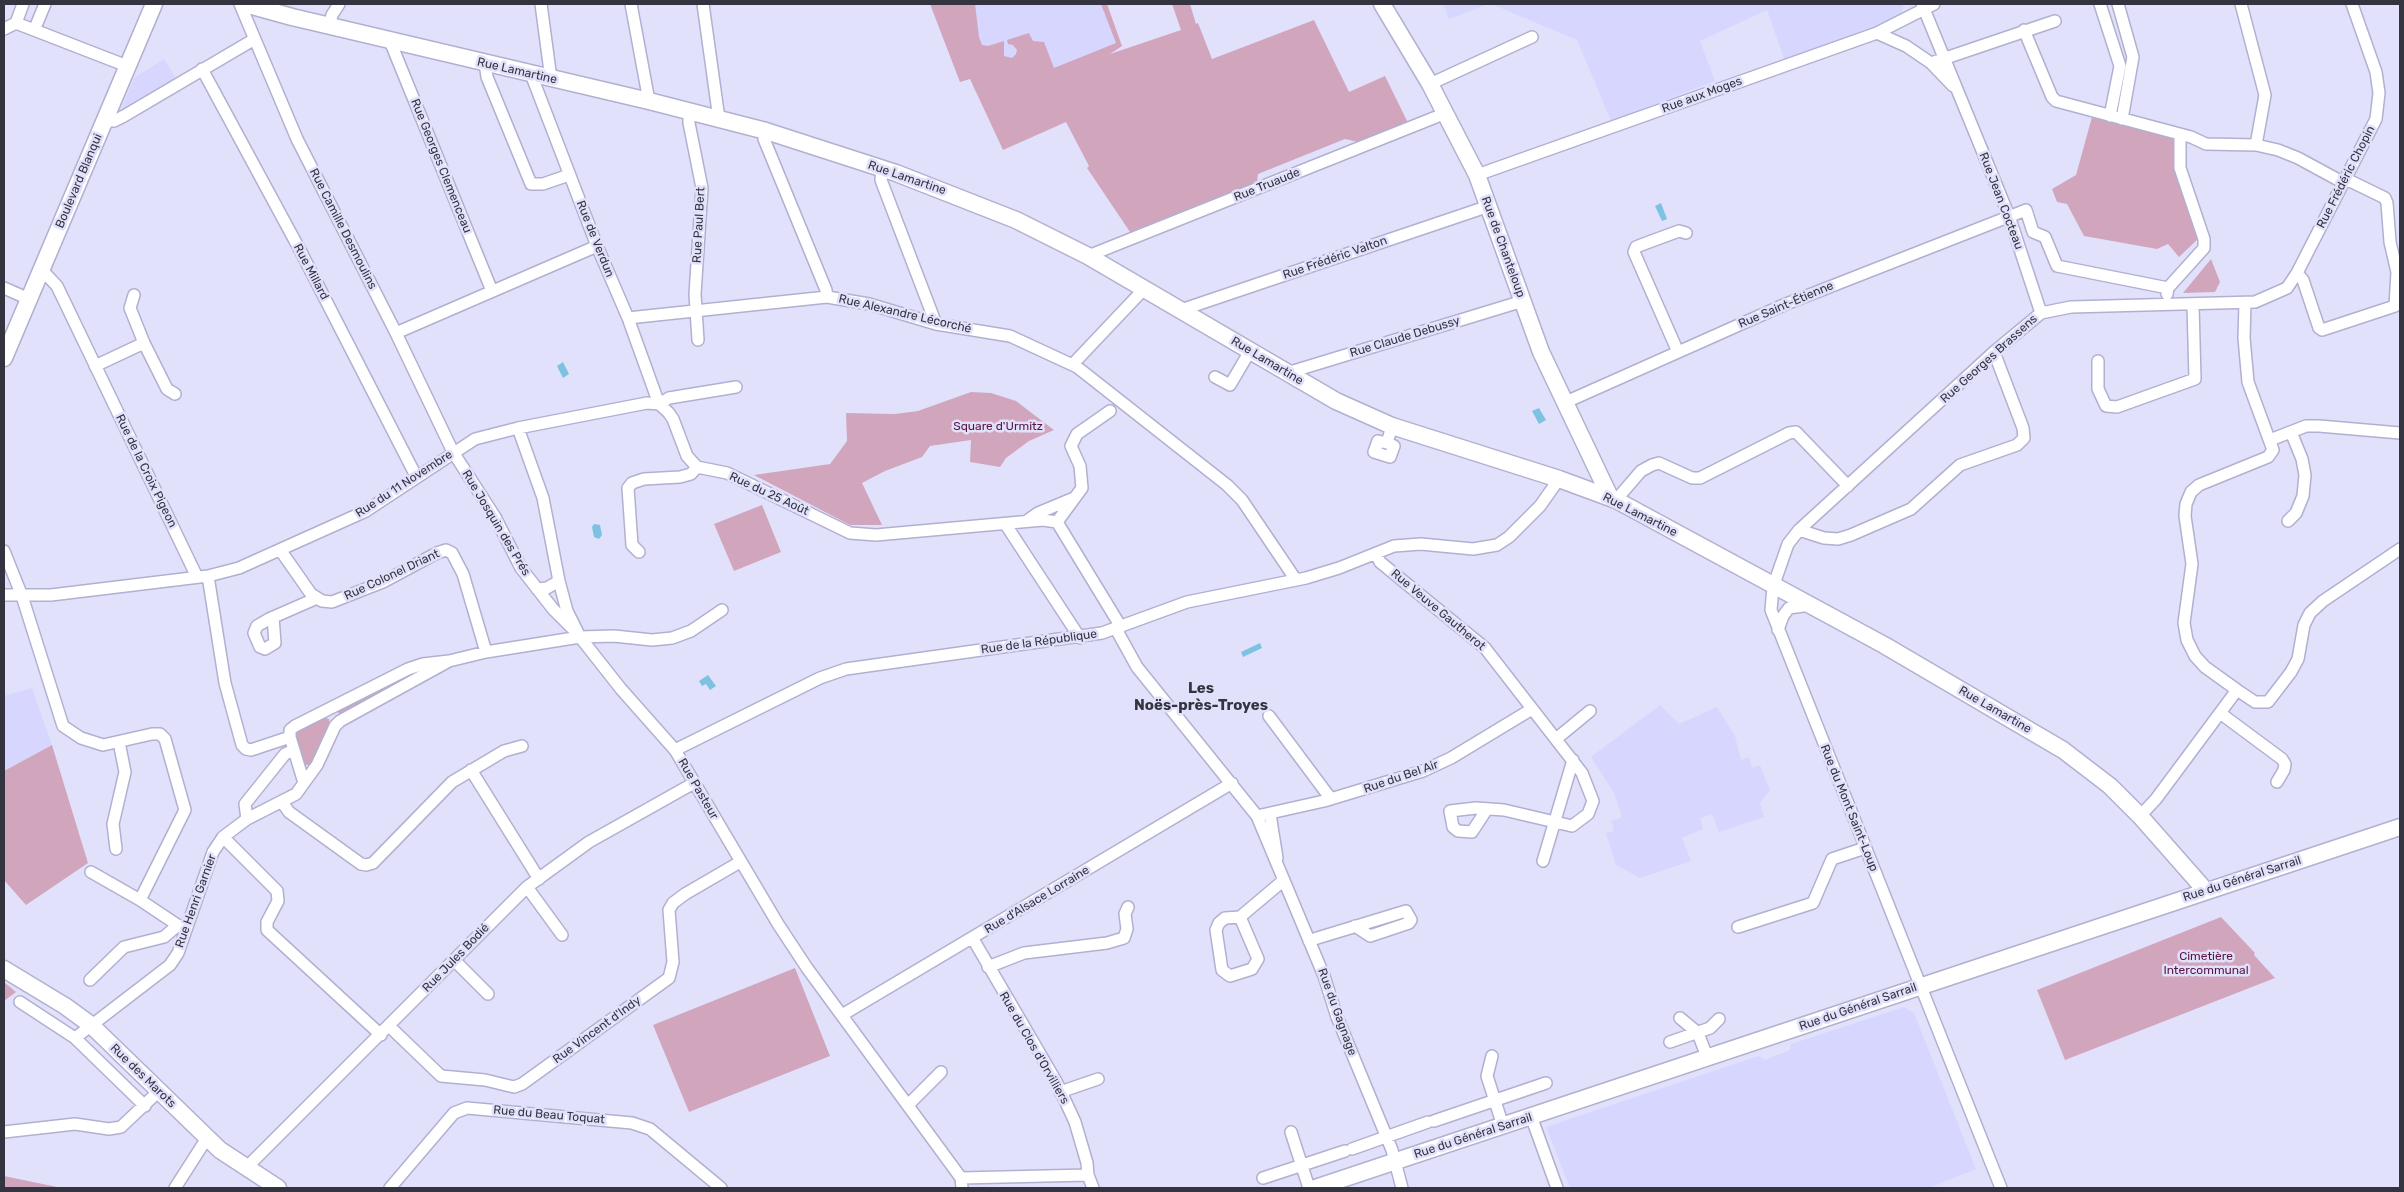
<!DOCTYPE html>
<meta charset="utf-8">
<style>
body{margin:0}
#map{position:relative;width:2404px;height:1192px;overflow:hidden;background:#e2e1fc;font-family:Rubik,sans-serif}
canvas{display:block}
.frame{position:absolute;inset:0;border:5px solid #343441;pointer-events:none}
</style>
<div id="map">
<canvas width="2404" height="1192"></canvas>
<div class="frame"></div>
</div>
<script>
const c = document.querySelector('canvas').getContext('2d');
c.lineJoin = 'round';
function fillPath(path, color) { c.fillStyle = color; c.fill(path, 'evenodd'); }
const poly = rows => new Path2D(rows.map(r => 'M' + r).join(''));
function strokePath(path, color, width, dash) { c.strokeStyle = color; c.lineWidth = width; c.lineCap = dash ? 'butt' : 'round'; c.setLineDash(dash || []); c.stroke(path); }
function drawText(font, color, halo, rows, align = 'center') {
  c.font = font + ' Rubik,sans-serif'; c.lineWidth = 5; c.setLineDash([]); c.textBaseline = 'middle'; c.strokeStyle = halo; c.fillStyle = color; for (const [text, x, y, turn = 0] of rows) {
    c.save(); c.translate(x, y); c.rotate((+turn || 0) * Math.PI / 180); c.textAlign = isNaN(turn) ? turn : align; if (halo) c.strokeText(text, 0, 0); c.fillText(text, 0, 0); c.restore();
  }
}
fillPath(poly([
 [930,4,1107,4,1122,46,1107,55,975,92,970,78,960,82],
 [1443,4,1489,4,1449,19],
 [1491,4,1904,4,1901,13,1868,30,1785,61,1767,10,1700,41,1715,81,1611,121,1577,40],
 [164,59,177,80,124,113,121,110,134,78],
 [32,688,52,745,4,771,4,696],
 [1660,705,1679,724,1717,707,1735,736,1741,760,1749,757,1752,768,1760,765,1770,790,1760,803,1764,817,1719,832,1712,814,1700,818,1703,829,1682,838,1691,861,1640,878,1616,865,1606,833,1614,831,1611,821,1622,817,1614,793,1591,757],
 [1904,1007,1914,1013,1976,1169,1929,1188,1570,1188,1546,1127,1758,1056,1765,1060,1790,1050,1791,1044]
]), '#d7d6fe');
fillPath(poly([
 [930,4,975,4,979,37,982,45,988,46,1004,41,1004,56,1012,58,1016,54,1017,50,1013,45,1008,44,1007,40,1029,33,1033,41,1044,42,1054,68,1116,43,1101,4,1107,4,1122,46,1110,54,1181,30,1172,4,1190,4,1196,24,1198,23,1200,28,1212,59,1314,20,1349,92,1385,76,1408,123,1358,142,1345,139,1258,174,1257,182,1130,232,1087,168,1089,166,1066,122,1003,150,970,79,960,82],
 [2092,117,2174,138,2176,171,2198,239,2179,257,2168,244,2157,249,2084,236,2067,204,2057,202,2052,189,2076,175],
 [2211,259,2220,282,2215,292,2183,293],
 [971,392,991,393,1016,401,1054,430,1029,441,1006,458,1000,467,970,462,971,440,930,446,922,457,885,471,862,483,882,525,850,525,754,475,830,464,847,441,846,413,895,414,918,411],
 [762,505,781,552,734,571,714,524],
 [425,668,340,715,338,712,338,711,399,676],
 [322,717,329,719,330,727,311,765,305,765,294,736,295,731],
 [52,745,88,863,26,905,4,880,4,771],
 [2221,917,2255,953,2254,955,2275,978,2065,1060,2037,990],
 [795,968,830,1056,689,1112,653,1025],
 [4,982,16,992,4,1001],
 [4,1176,62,1188,4,1188]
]), '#d1a6bd');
fillPath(poly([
 [1661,203,1667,219,1662,221,1655,206],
 [563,362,569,374,563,378,557,366],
 [1539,408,1546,420,1539,424,1532,411],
 [594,524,600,525,602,535,599,539,594,537,592,527],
 [1260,643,1262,648,1243,657,1241,652],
 [708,675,716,686,710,690,706,684,702,686,699,681]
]), '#7dc2e1');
const street = poly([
 [240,4,297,139,396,333,453,452,495,517,521,568,553,609,572,628],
 [541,4,551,79],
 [631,4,649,101],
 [703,4,719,119],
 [1922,4,2009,216,2041,313],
 [2100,4,2120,66,2110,116],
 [2118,4,2133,57,2122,119],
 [2241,4,2265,95,2256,145],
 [16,23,127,66],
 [329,26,332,15,339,4],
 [35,28,45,4],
 [4,29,16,23,23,4],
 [2024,30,2052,97,2056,101,2191,137,2206,144,2256,145,2278,150,2298,158,2344,183],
 [1877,33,1906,46,1931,63,1953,86],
 [390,41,492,291],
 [485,63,487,77,531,184,543,184,569,175],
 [1931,63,2055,21],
 [202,69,301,252,416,476],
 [531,74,597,246,628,318,659,404,669,398,736,387],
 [1430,84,1532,37],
 [689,111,689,123,702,188,695,294,698,340],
 [104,121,114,121,124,116,253,40],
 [766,131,764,139,826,290,827,297],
 [882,169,881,180,936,324],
 [1477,175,1877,33,1934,4],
 [1088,256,1446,113],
 [41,269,57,286,197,577],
 [2297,273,2303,280,2319,328,2322,330,2395,306,2397,272,2390,242,2387,203,2385,198,2346,179],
 [4,288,29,299],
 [2167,294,2168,288,2204,248,2204,239,2180,168,2180,135],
 [134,295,130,308,144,343,167,389,175,394],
 [1181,310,1489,206],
 [628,318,827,297,869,304,936,324,1010,336,1077,367,1227,485,1242,500,1296,580],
 [396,333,597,246],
 [1678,352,1634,252,1636,247,1649,242,1679,231,1686,233],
 [2098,361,2098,389,2106,406,2117,407,2195,379,2193,305],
 [1073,364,1144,289],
 [95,366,144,343],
 [1287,373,1523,301],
 [1215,377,1230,385,1250,351],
 [1566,402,1786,304,2026,210,2033,232,2045,237,2057,266,2168,288],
 [518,428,543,498,559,581,567,611,580,637,621,689,675,750,778,924,807,968,961,1178,962,1188],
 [2270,440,2306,426,2319,426,2400,433],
 [1387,443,1394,446,1390,457,1374,452,1378,441,1387,443,1392,426],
 [1616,500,1641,471,1652,465,1659,463,1692,478,1700,478,1789,433,1796,432,1848,486],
 [1028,520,1038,513,1074,498],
 [2288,521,2296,513,2303,496,2305,475,2302,459,2291,432],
 [1057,522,1082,488,1080,466,1071,446,1077,434,1110,411],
 [1057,522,1121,627],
 [1006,525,1080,638],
 [1799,530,1824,538,1838,539,1851,535,1911,509,1960,465,2017,445,2024,438,2023,428,1994,352],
 [4,551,22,596,63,726,81,738,103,745,152,734,160,734,165,739,185,810,140,900],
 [281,551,311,594,322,601,332,602,383,582,437,553,446,550,452,553,463,574,486,652],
 [639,552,632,545,628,488,632,483,644,479,680,477,691,474,697,467],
 [1376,553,1380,562,1485,648,1582,773,1593,801,1588,814,1572,826,1504,810,1476,808,1450,811,1453,827,1458,831,1472,832,1487,809],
 [208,576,225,683,242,745,246,749,251,750,290,737],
 [537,589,547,588,559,581],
 [4,595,51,595,208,576,239,568,366,511,475,439,518,428,647,403,659,404,668,412,673,419,687,456,697,467,727,473,850,533,876,535,1043,520,1057,522],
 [273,617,275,643,265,649,260,647,254,633,257,626,269,619,317,598],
 [1116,629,1137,667,1257,816,1324,976,1337,1017,1392,1150,1402,1188],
 [1778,630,1783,616,1789,608,1810,605],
 [449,661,486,652,580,637,614,636,652,640,672,638,691,631,722,610],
 [2237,690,2205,667,2195,656,2187,640,2184,623,2192,564,2185,516,2186,504,2191,492,2199,485,2268,457,2273,450,2248,382,2244,338,2245,303],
 [2220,713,2282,759,2285,764,2284,770,2277,782],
 [1269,716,1331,799],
 [1556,739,1590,711],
 [675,750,820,678,846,669,1102,633,1187,602,1306,578,1339,568,1394,546,1421,544,1473,549,1497,545,1509,537,1540,506,1559,479],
 [471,770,539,879],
 [282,802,289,812,361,864,366,865,373,863,452,782,504,751,522,746],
 [1270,814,1277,858],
 [1257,816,1324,801,1423,771,1451,758,1532,709],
 [2140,816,2156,799,2237,690,2255,702,2268,702,2291,672,2298,659,2304,625,2310,613,2323,601,2400,549],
 [247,819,245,804,285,754,294,750],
 [223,837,277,891,278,901,267,922,267,930,381,1035],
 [116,849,113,824,125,772,119,742],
 [1543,861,1573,760],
 [91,872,140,900,185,930],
 [527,887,562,935],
 [1240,917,1258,959,1252,969,1230,976,1222,970,1216,930,1219,923,1225,918,1240,917,1284,880],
 [1738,927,1813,903,1832,859,1865,848],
 [973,939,1057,1083,1075,1122,1087,1163,1088,1175,1093,1188],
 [1309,941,1314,939,1406,911,1411,920,1409,923,1370,936,1355,926],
 [454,960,488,994],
 [988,967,1024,953,1107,943,1124,938,1127,929,1125,914,1128,907],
 [90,980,124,947,164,937,178,925],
 [20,1002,75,1038,145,1106],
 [842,1015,1232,783],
 [1680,1018,1698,1033,1707,1057],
 [390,1027,441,1076,485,1080,514,1087,522,1084,669,978,673,962,669,910,673,903,685,894,740,862],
 [75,1038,170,965,178,953,213,852,223,837,247,819,296,794,317,765,335,726,340,721,449,661,423,664,408,669,295,726,290,730,290,737,304,783],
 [1670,1042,1710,1028,1719,1019],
 [1492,1056,1487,1076,1503,1126],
 [1060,1092,1098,1079],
 [909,1104,941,1072],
 [1531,1116,1557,1188],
 [1434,1121,1546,1083],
 [4,1132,75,1124,109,1129,121,1127,159,1091],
 [1291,1132,1309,1188],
 [1352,1149,1428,1122],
 [246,1168,527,887,589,842,694,783],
 [961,1178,1088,1175],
 [1263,1178,1345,1151],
 [175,1188,207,1138],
 [390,1188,454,1113,467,1108,632,1123,650,1129,721,1188],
 [2001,1188,1771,610,1773,587,1788,544,1799,530,1994,352,2041,313,2071,307,2255,302,2287,288,2297,273,2376,119,2379,93,2376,72,2352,4]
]);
const secondary = poly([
 [245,4,292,17,649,101,766,131,896,173,1016,220,1088,256,1336,401,1392,426,1559,479,1616,500,1884,645,2063,750,2110,786,2140,816,2206,891],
 [1382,4,1430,84,1477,175,1541,352,1610,497],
 [4,358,154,4],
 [4,969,65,1006,91,1025,220,1150,278,1188],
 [1315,1188,2400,827]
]);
strokePath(street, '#b1b0d0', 14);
strokePath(secondary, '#b1b0d0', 19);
strokePath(street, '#fff', 11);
strokePath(secondary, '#fff', 16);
drawText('12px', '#343441', '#e2e1fc', [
 ["Rue Lamartine",517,71,13],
 ["Rue aux Moges",1702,95,-20],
 ["Rue Georges Clemenceau",441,166,68],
 ["Rue Frédéric Chopin",2346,177,-63],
 ["Rue Lamartine",907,178,19],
 ["Boulevard Blanqui",79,181,-67],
 ["Rue Truaude",1267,185,-22],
 ["Rue Jean Cocteau",2001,201,69],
 ["Rue Paul Bert",699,225,-87],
 ["Rue Camille Desmoulins",343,229,63],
 ["Rue de Verdun",595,239,68],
 ["Rue de Chanteloup",1503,247,70],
 ["Rue Frédéric Valton",1335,258,-19],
 ["Rue Millard",311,272,62],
 ["Rue Saint-Étienne",1786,305,-23],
 ["Rue Alexandre Lécorché",905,314,13],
 ["Rue Claude Debussy",1405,337,-17],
 ["Rue Georges Brassens",1989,359,-42],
 ["Rue Lamartine",1267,361,31],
 ["Rue de la Croix Pigeon",146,471,64],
 ["Rue du 11 Novembre",404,484,-33],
 ["Rue du 25 Août",769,494,25],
 ["Rue Lamartine",1640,515,27],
 ["Rue Josquin des Prés",496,523,59],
 ["Rue Colonel Driant",392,575,-25],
 ["Rue Veuve Gautherot",1438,610,40],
 ["Rue de la République",1039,642,-8],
 ["Rue Lamartine",1995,710,30],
 ["Rue du Bel Air",1401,777,-19],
 ["Rue Pasteur",698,789,60],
 ["Rue du Mont Saint-Loup",1849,808,68],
 ["Rue du Général Sarrail",2242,879,-18],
 ["Rue d'Alsace Lorraine",1037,900,-31],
 ["Rue Henri Garnier",196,901,-70],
 ["Rue Jules Bodié",456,958,-46],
 ["Rue du Général Sarrail",1858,1007,-19],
 ["Rue du Gagnage",1337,1012,70],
 ["Rue Vincent d'Indy",597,1030,-36],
 ["Rue du Clos d'Orvilliers",1034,1048,60],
 ["Rue des Marots",143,1076,44],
 ["Rue du Beau Toquat",549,1115,5],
 ["Rue du Général Sarrail",1473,1136,-18]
]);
drawText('12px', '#581341', '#e2e1fc', [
 ["Square d'Urmitz",998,427],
 ["Cimetière",2206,957],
 ["Intercommunal",2206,971]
]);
drawText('bold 15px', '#343441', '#e2e1fc', [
 ["Les",1201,689],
 ["Noës-près-Troyes",1201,706]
]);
</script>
